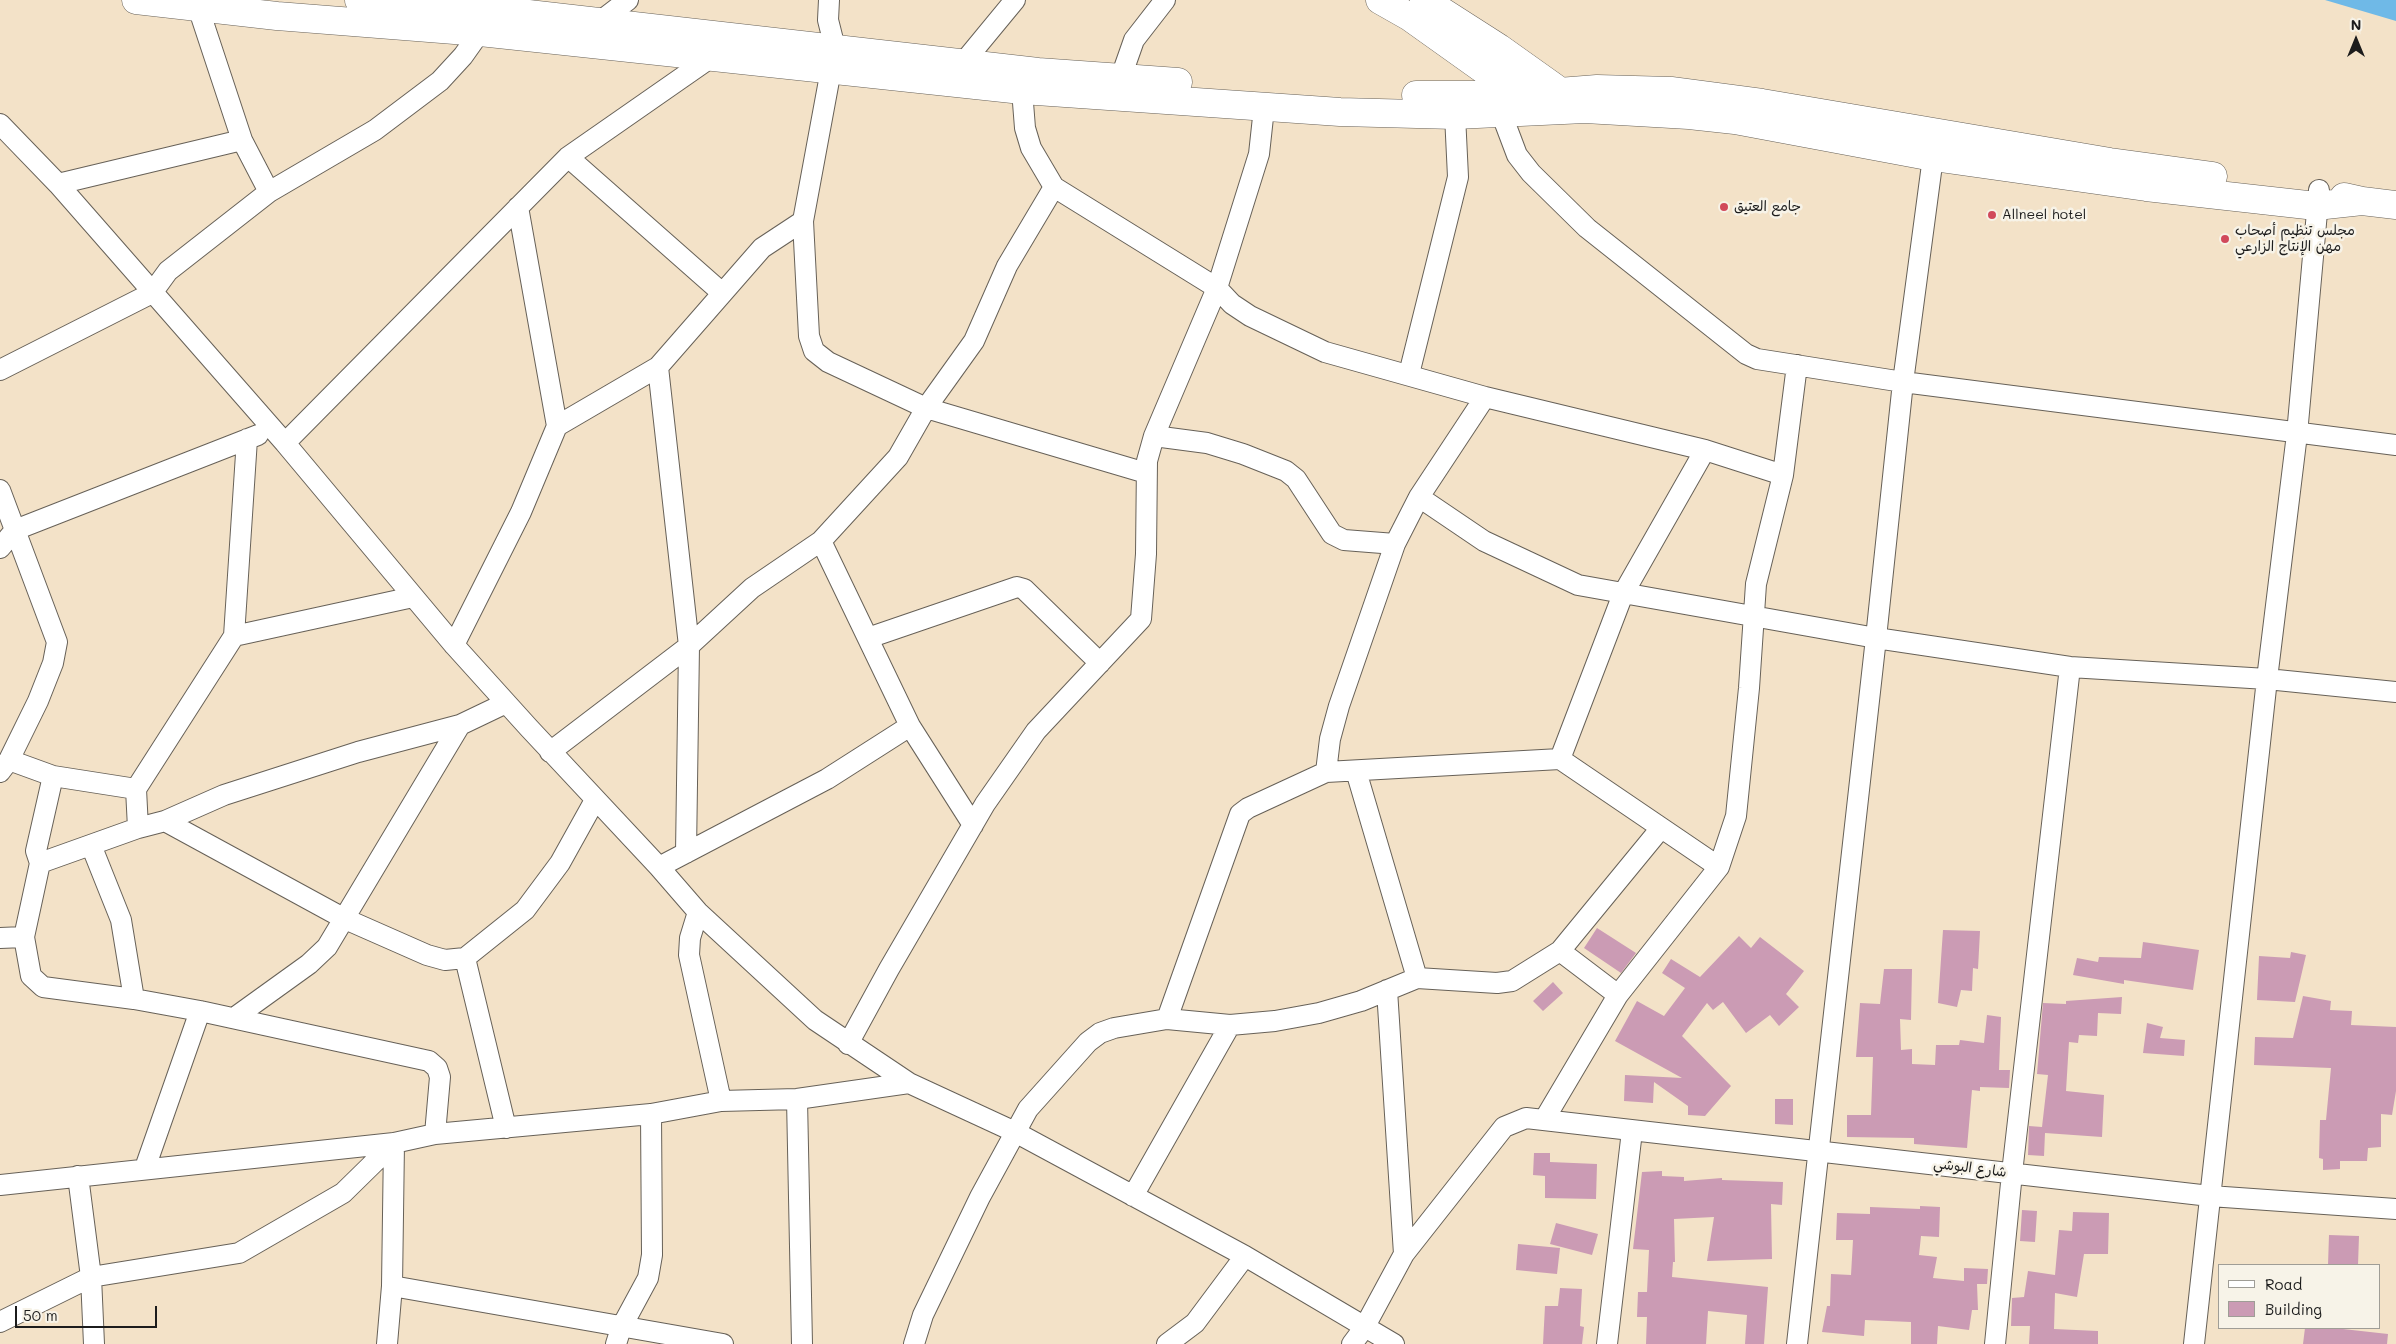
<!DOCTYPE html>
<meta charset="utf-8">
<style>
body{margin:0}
#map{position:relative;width:2396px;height:1344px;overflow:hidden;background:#f3e2c8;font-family:Mali,sans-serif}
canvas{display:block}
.legend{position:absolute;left:2218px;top:1264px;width:162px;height:65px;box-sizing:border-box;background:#f7f3e8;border:1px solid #9f9d96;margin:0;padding:6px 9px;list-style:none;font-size:15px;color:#1c1c1c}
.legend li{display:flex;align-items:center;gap:10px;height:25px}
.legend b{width:25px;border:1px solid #9f9d96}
.north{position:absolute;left:2331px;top:15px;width:50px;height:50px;-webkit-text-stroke:4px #f7f3e8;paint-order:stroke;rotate:0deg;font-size:14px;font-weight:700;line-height:20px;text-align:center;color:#1c1c1c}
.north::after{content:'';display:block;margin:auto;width:18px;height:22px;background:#1c1c1c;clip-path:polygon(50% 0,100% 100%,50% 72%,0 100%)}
.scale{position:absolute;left:15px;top:1306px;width:142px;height:22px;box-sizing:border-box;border:2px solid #1c1c1c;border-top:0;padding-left:6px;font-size:15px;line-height:18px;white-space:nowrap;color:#1c1c1c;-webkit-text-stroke:4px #f7f3e8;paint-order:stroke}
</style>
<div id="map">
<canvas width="2396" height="1344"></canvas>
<ul class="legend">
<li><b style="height:6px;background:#fff"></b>Road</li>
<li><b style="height:14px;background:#cb9bb4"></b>Building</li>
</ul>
<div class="north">N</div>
<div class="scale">50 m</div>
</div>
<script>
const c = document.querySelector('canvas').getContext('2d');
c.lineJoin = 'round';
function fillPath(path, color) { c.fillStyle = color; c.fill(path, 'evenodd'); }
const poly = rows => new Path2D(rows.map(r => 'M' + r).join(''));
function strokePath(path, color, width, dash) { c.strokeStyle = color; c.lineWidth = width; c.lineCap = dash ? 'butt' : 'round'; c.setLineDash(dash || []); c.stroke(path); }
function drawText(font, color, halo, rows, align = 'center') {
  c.font = font + ' Mali,"Playpen Sans Arabic",sans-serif'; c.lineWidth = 5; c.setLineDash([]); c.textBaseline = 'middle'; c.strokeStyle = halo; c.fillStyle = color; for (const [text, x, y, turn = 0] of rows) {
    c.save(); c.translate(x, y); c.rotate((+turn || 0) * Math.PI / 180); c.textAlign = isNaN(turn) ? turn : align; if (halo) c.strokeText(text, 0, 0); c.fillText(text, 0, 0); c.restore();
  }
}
fillPath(poly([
 [2325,0,2396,0,2396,21]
]), '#6fb9e7');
fillPath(poly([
 [1597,928,1636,953,1621,973,1584,948],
 [1943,930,1980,931,1978,969,1973,968,1972,991,1961,990,1957,1007,1938,1003],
 [1739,936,1751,948,1760,937,1804,971,1786,994,1799,1007,1779,1026,1770,1015,1746,1033,1723,1002,1713,1010,1707,1003,1682,1036,1731,1086,1705,1116,1688,1115,1688,1106,1654,1082,1653,1103,1624,1101,1625,1075,1682,1078,1615,1041,1637,1001,1664,1016,1685,988,1662,973,1671,959,1700,977],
 [2143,942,2199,950,2193,990,2124,980,2124,984,2073,975,2077,958,2098,962,2099,957,2141,958],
 [2291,952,2306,955,2295,1002,2257,1000,2259,956,2290,958],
 [1884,969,1912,969,1911,1020,1900,1019,1901,1050,1912,1049,1912,1064,1935,1065,1936,1045,1959,1045,1960,1040,1984,1043,1987,1015,2001,1017,1999,1070,2010,1070,2009,1088,1980,1087,1980,1091,1972,1090,1967,1148,1914,1144,1914,1138,1847,1137,1847,1115,1871,1115,1873,1057,1856,1057,1860,1003,1880,1004],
 [1553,982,1563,993,1543,1011,1533,1001],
 [2303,996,2331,1001,2330,1010,2352,1011,2351,1025,2396,1027,2396,1091,2392,1115,2381,1114,2381,1147,2368,1148,2367,1161,2340,1161,2340,1169,2323,1170,2323,1159,2319,1158,2320,1120,2326,1120,2331,1068,2254,1065,2255,1037,2293,1038],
 [2122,997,2121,1014,2098,1013,2097,1036,2079,1035,2078,1043,2069,1042,2066,1091,2104,1095,2102,1137,2045,1133,2044,1156,2028,1155,2029,1126,2042,1127,2048,1075,2037,1074,2043,1003,2066,1004,2066,1001],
 [2147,1023,2163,1027,2160,1038,2185,1040,2184,1056,2143,1053],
 [1775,1099,1793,1099,1793,1125,1775,1124],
 [1534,1153,1550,1153,1550,1162,1597,1164,1596,1199,1545,1198,1545,1176,1533,1175],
 [1662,1171,1662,1176,1684,1177,1684,1181,1722,1178,1722,1180,1783,1182,1782,1205,1771,1204,1772,1259,1707,1261,1714,1217,1674,1219,1675,1262,1673,1262,1672,1277,1768,1287,1764,1344,1745,1344,1747,1315,1708,1311,1706,1344,1646,1344,1647,1317,1637,1317,1638,1292,1647,1292,1649,1250,1633,1249,1642,1172],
 [1920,1206,1940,1207,1939,1237,1921,1236,1919,1255,1937,1257,1933,1278,1964,1281,1964,1268,1988,1269,1987,1284,1977,1284,1978,1310,1972,1310,1969,1330,1938,1326,1937,1344,1911,1344,1911,1322,1865,1320,1864,1336,1822,1332,1827,1306,1830,1306,1831,1274,1851,1275,1853,1240,1836,1240,1837,1213,1870,1214,1870,1207,1920,1209],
 [2022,1210,2037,1211,2035,1242,2020,1241],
 [2073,1212,2109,1213,2108,1254,2084,1254,2077,1297,2055,1293,2054,1329,2098,1331,2098,1344,2029,1344,2030,1326,2011,1326,2012,1298,2024,1297,2028,1271,2055,1275,2059,1230,2072,1231],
 [1556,1223,1598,1234,1592,1255,1550,1244],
 [2329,1235,2359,1236,2358,1265,2328,1265],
 [1518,1244,1560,1248,1557,1274,1516,1270],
 [1560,1288,1582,1289,1580,1326,1584,1327,1582,1344,1543,1344,1545,1306,1558,1306],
 [2305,1328,2334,1328,2388,1334,2387,1344,2303,1344]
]), '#cb9bb4');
const street = poly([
 [829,0,828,20,835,48,803,221,809,336,814,351,828,362,926,408,1146,473],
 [198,7,242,140,269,192],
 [598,23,628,0],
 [963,63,1015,0],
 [1121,77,1134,40,1165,0],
 [1022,90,1025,128,1031,148,1054,187,1217,288,1232,304,1250,316,1325,352,1485,397,1705,450,1783,475],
 [1497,102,1517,155,1531,173,1587,228,1746,354,1757,359,1903,382,2396,445],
 [0,124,58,184,285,443,454,645,529,728,659,867,698,912,815,1020,909,1083,1015,1132,1245,1256,1394,1344],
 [568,157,721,292],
 [58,184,242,140],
 [658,367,689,646,686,853],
 [0,370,152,293,168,271,269,192,375,130,440,81,463,56,480,32],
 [1409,374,1458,177,1455,115,1458,103],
 [557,426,658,367,762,248,803,221],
 [1154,436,1207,443,1243,454,1286,471,1296,479,1332,534,1344,540,1395,544],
 [285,443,568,157,713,56],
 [0,490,57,642,53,663,38,701,9,760,0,772],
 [1419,497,1484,541,1578,585,1876,638,2070,667,2267,679,2396,692],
 [821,541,910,726,973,825],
 [0,548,15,530,258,435],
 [234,636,413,597],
 [868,638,1017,587,1024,589,1100,663],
 [454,645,521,512,557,426,518,207],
 [550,752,689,646,752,588,821,541,898,457,926,408,974,341,1007,266,1054,187],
 [1560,759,1623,594,1705,450],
 [9,760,53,776,136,789],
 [1356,771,1417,978],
 [1326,772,1330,739,1339,706,1395,544,1419,497,1485,397],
 [165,821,343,918,427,955,445,960,465,958,525,910,560,863,595,800],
 [138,828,136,789,234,636,247,439],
 [91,845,121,920,134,999],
 [40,863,36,851,53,776],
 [659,867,827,779,910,726],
 [698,912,690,938,689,955,721,1101],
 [0,938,24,937],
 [1560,951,1661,828],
 [465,958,506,1128],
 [1387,990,1404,1254],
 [234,1018,309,964,327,947,460,725,506,703],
 [1167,1019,1240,814,1248,808,1326,772,1560,759,1719,867],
 [848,1044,889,969,985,804,1036,731,1141,619,1146,554,1147,461,1154,436,1217,288,1259,154,1264,108],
 [797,1099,802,1344],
 [1544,1120,1618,995],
 [435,1134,440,1077,437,1068,429,1061,200,1011,134,999,43,987,31,976,24,937,40,863,138,828,165,821,224,795,358,752,460,725],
 [145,1168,200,1011],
 [78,1176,91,1277,94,1344],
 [0,1185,394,1143,435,1134,651,1114,721,1101,797,1099,909,1083],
 [1133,1196,1230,1025],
 [392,1286,723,1344],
 [0,1322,91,1277,239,1253,343,1193,394,1143],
 [387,1344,392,1286,394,1143],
 [616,1344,621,1328,648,1278,652,1255,651,1114],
 [914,1344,923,1315,980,1197,1028,1109,1088,1042,1100,1033,1114,1028,1167,1019,1230,1025,1275,1021,1319,1013,1361,1001,1417,978,1497,983,1512,981,1560,951,1618,995,1719,867,1736,816,1749,688,1756,584,1783,475,1797,365],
 [1167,1344,1195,1323,1245,1256],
 [1352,1344,1364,1328,1404,1254,1504,1127,1526,1118,2210,1196,2396,1209],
 [1607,1344,1632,1131],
 [1797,1344,1876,638,1903,382,1933,157],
 [1995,1344,2012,1173,2070,667],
 [2194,1344,2267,679,2297,434,2319,190]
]);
const secondary = poly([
 [136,0,277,16,480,32,1022,90,1340,112,1455,115,1585,109,1689,115,1735,120,1933,157,2146,187,2316,206,2362,201],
 [359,0,494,10,1038,72,1178,82],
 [1380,0,1410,17,1525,99],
 [1424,0,1499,48,1565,95],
 [1416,95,1521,95,1597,89,1671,91,1762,103,2110,162,2213,176],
 [2344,197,2362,201,2396,205]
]);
strokePath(street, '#676158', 22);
strokePath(secondary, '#676158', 29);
strokePath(street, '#fff', 20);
strokePath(secondary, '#fff', 28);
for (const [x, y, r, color] of [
 [1724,207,5,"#d1495b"],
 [1992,215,5,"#d1495b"],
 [2225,239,5,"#d1495b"]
]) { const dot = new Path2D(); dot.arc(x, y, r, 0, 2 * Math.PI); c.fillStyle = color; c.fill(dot); strokePath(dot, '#f7f3e8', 2); }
drawText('14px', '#1c1c1c', '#f7f3e8', [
 ["جامع العتيق",1734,207],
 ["Allneel hotel",2002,215],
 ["مجلس تنظيم أصحاب",2235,231],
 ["مهن الإنتاج الزارعي",2235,247]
], 'left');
drawText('14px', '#1c1c1c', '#f7f3e8', [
 ["شارع البوشي",1970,1168,7]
]);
</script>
